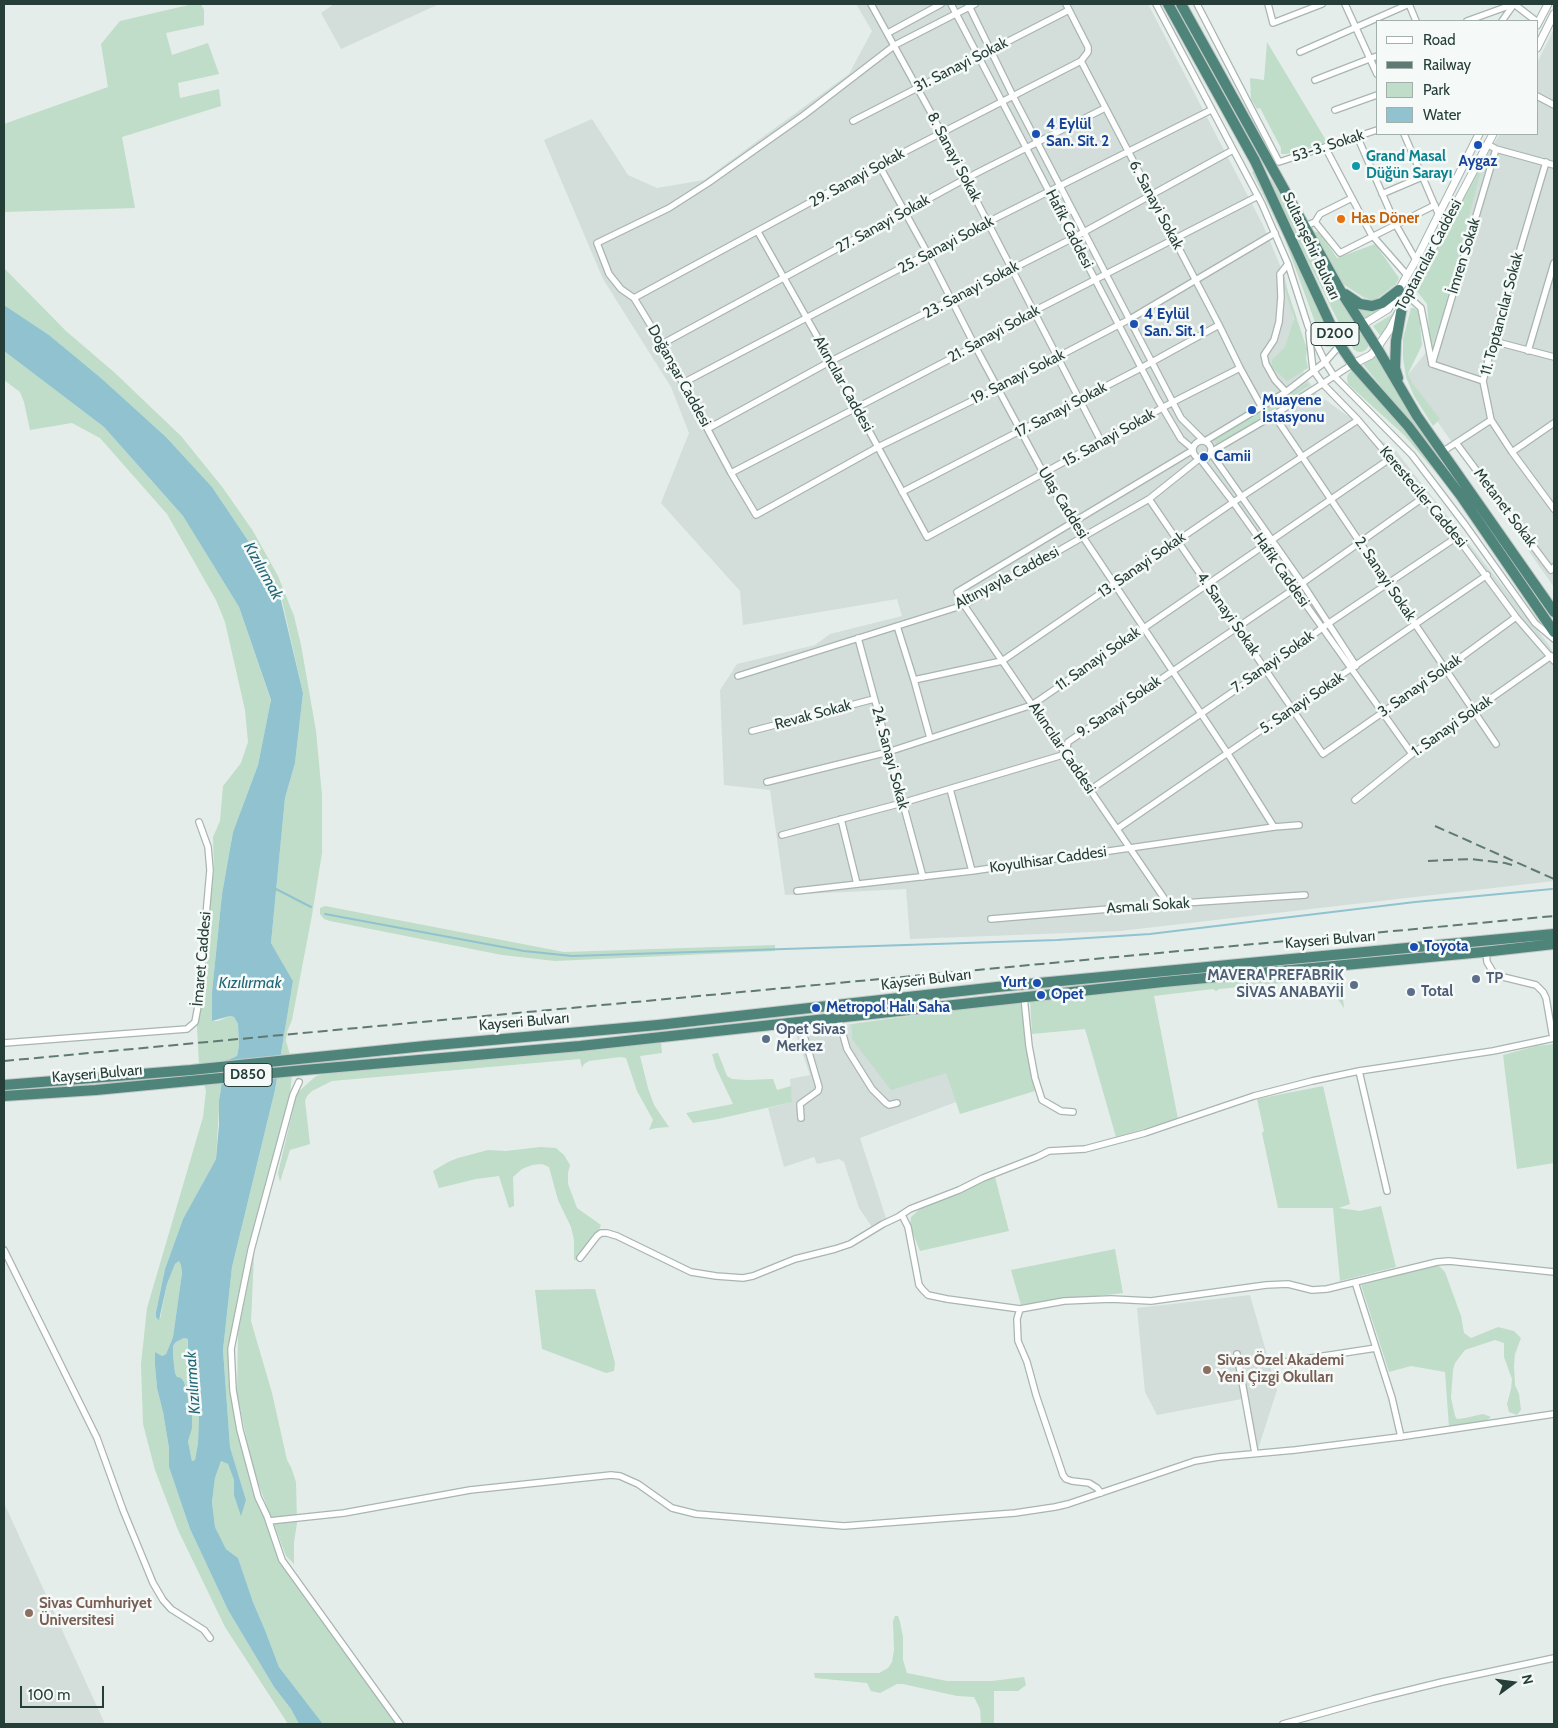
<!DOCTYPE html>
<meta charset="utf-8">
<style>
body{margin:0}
#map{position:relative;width:1558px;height:1728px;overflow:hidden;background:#e5edea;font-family:Cabin,sans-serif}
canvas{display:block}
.frame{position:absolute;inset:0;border:5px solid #253e38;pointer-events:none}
.legend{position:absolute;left:1376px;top:20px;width:162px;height:115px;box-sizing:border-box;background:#f5faf8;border:1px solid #a2afab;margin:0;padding:6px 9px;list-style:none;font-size:15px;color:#253e38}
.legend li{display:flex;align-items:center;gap:10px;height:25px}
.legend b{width:25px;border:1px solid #a2afab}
.north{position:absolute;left:1488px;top:1658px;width:50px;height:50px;-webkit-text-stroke:4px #f5faf8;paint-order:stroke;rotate:76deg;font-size:14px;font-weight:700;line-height:20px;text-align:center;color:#253e38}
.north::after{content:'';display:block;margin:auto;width:18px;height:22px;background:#253e38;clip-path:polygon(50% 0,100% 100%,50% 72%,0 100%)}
.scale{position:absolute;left:20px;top:1686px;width:84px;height:22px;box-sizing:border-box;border:2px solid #253e38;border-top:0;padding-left:6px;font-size:15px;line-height:18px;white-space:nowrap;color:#253e38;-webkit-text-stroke:4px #f5faf8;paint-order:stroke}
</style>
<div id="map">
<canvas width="1558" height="1728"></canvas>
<div class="frame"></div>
<ul class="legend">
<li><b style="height:6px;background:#fff"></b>Road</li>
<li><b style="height:6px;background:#5f7973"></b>Railway</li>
<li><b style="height:14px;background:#bfddc8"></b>Park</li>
<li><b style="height:14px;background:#90c3cf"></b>Water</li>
</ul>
<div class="north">N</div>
<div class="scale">100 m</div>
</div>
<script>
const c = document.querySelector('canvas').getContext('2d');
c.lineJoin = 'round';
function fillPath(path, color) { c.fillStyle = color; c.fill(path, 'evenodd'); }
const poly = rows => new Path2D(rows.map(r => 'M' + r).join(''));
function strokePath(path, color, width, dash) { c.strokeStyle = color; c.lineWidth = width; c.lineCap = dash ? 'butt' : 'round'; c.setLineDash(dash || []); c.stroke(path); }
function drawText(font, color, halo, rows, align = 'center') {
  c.font = font + ' Cabin,sans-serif'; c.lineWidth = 5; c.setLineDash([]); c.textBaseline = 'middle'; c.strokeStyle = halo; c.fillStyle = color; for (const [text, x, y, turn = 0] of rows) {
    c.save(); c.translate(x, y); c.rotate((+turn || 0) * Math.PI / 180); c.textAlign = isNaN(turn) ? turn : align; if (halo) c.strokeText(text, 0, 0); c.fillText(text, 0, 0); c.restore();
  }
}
fillPath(poly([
 [334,4,439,4,341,49,321,13],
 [856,4,1148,4,1263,225,1285,277,1304,374,1316,393,1396,451,1549,645,1554,654,1554,881,1120,931,910,939,906,889,785,895,770,790,724,785,720,690,737,664,815,645,830,634,902,616,897,599,743,625,740,591,661,503,689,433,671,387,603,279,544,140,592,119,628,175,657,188,704,180,849,74,872,31],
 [1554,29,1554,587,1406,377,1432,345,1485,156,1500,134,1537,134,1537,63],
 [851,1024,852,1039,946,1072,956,1102,860,1138,886,1218,872,1227,859,1208,844,1162,839,1159,817,1164,814,1157,784,1167,768,1108,792,1102,790,1079,810,1075,796,1034],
 [1250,1295,1277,1390,1258,1449,1251,1449,1242,1399,1157,1415,1145,1392,1137,1308],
 [4,1503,105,1724,4,1724]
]), '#d3ddd9');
fillPath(poly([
 [193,4,201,4,204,10,204,25,166,33,172,55,208,43,219,74,178,83,180,98,219,89,221,106,122,137,135,208,4,212,4,124,108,87,101,44,120,21],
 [1267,42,1327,142,1287,154,1281,154,1281,148,1260,108,1257,109,1251,99,1250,78,1264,80],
 [1485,156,1441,320,1432,345,1430,342,1427,304,1416,290],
 [1255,171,1336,344,1332,347,1326,347,1323,344,1284,237,1252,172],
 [1271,179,1312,250,1357,321,1343,331,1268,181],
 [1313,231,1320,233,1337,258,1375,244,1399,278,1396,284,1374,301,1363,297,1343,284,1312,234],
 [4,268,66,331,115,373,181,436,223,488,253,531,278,576,294,616,301,645,316,731,322,795,322,853,312,915,292,1020,287,1032,286,1041,293,1065,290,1094,247,1250,228,1349,230,1390,237,1431,255,1498,264,1517,279,1562,396,1724,323,1724,279,1667,265,1630,253,1602,238,1558,226,1549,215,1527,212,1502,215,1478,221,1461,228,1464,234,1480,234,1495,246,1500,230,1447,223,1350,232,1267,275,1090,293,981,271,943,285,798,295,763,303,693,281,596,253,548,212,487,166,437,101,378,49,335,4,305],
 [1285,283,1307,349,1306,358,1308,368,1287,381,1272,367,1272,360,1285,347,1294,319,1284,286],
 [1402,300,1382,338,1373,326,1391,315],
 [1388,306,1376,315,1364,319,1356,308],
 [1411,308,1414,308,1418,311,1420,316,1422,323,1420,325,1422,345,1408,374,1412,383,1440,419,1433,426,1414,396,1406,377,1403,358,1403,339],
 '1351 343a9 9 0 1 1 18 0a9 9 0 1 1-18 0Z',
 [4,351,104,427,183,516,239,607,271,701,258,765,233,832,222,894,212,992,212,1021,218,1021,230,1016,234,1017,238,1024,239,1046,237,1056,229,1059,220,1092,216,1159,183,1219,165,1269,156,1312,160,1319,167,1284,175,1264,179,1261,181,1264,182,1273,173,1337,166,1354,162,1356,155,1352,155,1365,157,1388,163,1412,169,1448,169,1467,190,1529,228,1610,274,1687,291,1709,299,1724,288,1724,225,1627,178,1530,155,1470,143,1424,141,1364,147,1308,203,1117,206,1091,199,1066,197,1026,214,870,213,837,220,821,223,786,241,763,248,742,245,710,225,622,216,600,167,514,100,438,72,423,30,430,24,402,20,392,4,380],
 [1379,355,1474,507,1444,465,1363,364],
 [1353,370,1358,371,1445,478,1442,480,1404,435,1348,384,1347,379,1348,374],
 [1307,383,1309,385,1283,403,1281,398],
 [1277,400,1280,405,1219,445,1216,444,1212,437],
 [325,906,564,952,775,945,775,951,555,961,502,955,330,921,324,919,320,914,320,908],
 [1340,971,1344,1008,1337,998,1331,998,1333,990,1324,979,1219,989,1216,991,1213,989,1154,996,1178,1119,1116,1137,1085,1029,1032,1034,1030,1000],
 [1020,1001,1035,1091,960,1114,946,1073,891,1090,852,1039,851,1024],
 [661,1043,662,1053,640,1056,648,1088,654,1105,669,1127,656,1128,649,1130,653,1120,637,1091,626,1058,620,1057,589,1061,584,1064,582,1068,580,1059,332,1081,312,1091,307,1096,305,1101,310,1144,290,1150,280,1182,278,1173,297,1093,316,1076,328,1073,425,1063],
 [1554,1044,1554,1163,1517,1169,1503,1055,1536,1046],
 [718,1053,727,1076,732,1079,747,1080,773,1079,777,1090,791,1086,792,1102,718,1119,693,1123,686,1113,733,1104,716,1068,712,1054],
 [1323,1086,1350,1204,1339,1208,1360,1211,1381,1206,1396,1267,1340,1281,1333,1208,1278,1208,1262,1133,1264,1131,1257,1099],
 [540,1147,556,1148,564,1155,570,1165,568,1173,568,1184,577,1208,601,1225,591,1249,584,1258,574,1260,574,1240,571,1227,558,1200,549,1167,542,1164,532,1165,522,1169,513,1177,514,1206,509,1208,499,1176,476,1179,439,1188,433,1171,448,1162,458,1158,488,1150,506,1151],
 [995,1177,1009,1231,920,1251,910,1226,911,1217,920,1209],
 [1115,1249,1123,1293,1021,1305,1011,1270],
 [254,1255,251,1321,272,1393,287,1460,291,1467,296,1482,297,1523,294,1542,294,1564,286,1556,253,1470,237,1393,238,1334],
 [1433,1265,1438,1265,1445,1272,1461,1316,1464,1333,1471,1338,1498,1327,1514,1331,1521,1338,1515,1354,1514,1365,1515,1385,1519,1394,1521,1410,1517,1415,1509,1412,1507,1404,1511,1389,1512,1379,1504,1357,1504,1343,1495,1340,1465,1350,1455,1363,1453,1370,1451,1398,1455,1416,1457,1419,1465,1418,1483,1414,1491,1417,1486,1421,1456,1427,1449,1427,1445,1372,1411,1366,1389,1372,1361,1285],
 [595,1289,615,1363,614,1371,606,1373,542,1349,535,1290],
 [184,1338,188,1339,187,1356,196,1375,196,1379,193,1387,199,1416,198,1443,195,1460,192,1461,188,1441,192,1415,175,1373,173,1355,173,1346,176,1342],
 [895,1616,898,1616,900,1622,903,1637,903,1660,907,1673,947,1681,992,1681,1024,1677,1026,1685,1018,1691,994,1691,994,1724,981,1724,980,1709,974,1697,957,1696,903,1684,897,1684,880,1693,871,1691,867,1683,815,1678,814,1673,879,1673,888,1668,892,1662,894,1650,893,1621]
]), '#bfddc8');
fillPath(poly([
 [4,305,49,335,101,378,166,437,212,487,253,548,280,596,303,693,295,763,285,798,271,943,293,981,275,1090,232,1267,223,1350,230,1447,246,1500,241,1516,234,1495,234,1480,228,1464,221,1461,215,1478,212,1502,215,1527,226,1549,238,1558,253,1602,265,1630,279,1667,323,1724,299,1724,291,1709,274,1687,228,1610,190,1529,169,1467,169,1448,163,1412,157,1388,155,1365,155,1352,162,1356,166,1354,173,1337,182,1273,181,1265,179,1261,175,1264,167,1284,159,1320,156,1317,156,1312,165,1269,183,1219,216,1159,219,1125,219,1101,225,1061,237,1056,239,1046,238,1024,234,1017,230,1016,212,1021,212,992,222,894,233,832,258,765,271,700,239,607,183,516,104,427,4,351],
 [184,1338,188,1339,188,1343,187,1369,195,1370,196,1375,194,1392,199,1416,198,1443,195,1460,192,1461,188,1441,192,1428,192,1415,184,1382,181,1378,177,1377,175,1373,173,1355,173,1346,176,1342]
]), '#90c3cf');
strokePath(poly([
 [276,889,311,907],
 [325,914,524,951,572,956,1057,940,1150,934,1415,902,1552,889]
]), '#90c3cf', 2);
const minor = poly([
 [871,4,930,111,1101,441],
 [951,4,1158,400,1181,439,1193,449],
 [968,4,1013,96,1181,418,1204,441],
 [975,4,895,45,804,115,708,183,669,208,597,243,609,274,621,289,634,298,662,344,731,473,756,515,878,447,998,388,1130,319,1275,233],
 [1066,4,1088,47,1088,52,1081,61,1219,325,1240,368,1261,406],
 [1156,4,1262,204,1288,264,1308,326,1325,362,1334,376,1412,455,1466,526,1535,623,1554,639],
 [1197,4,1279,162,1377,130],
 [1268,4,1273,23,1322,4],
 [1345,4,1377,74],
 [1409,4,1416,21],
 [1514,4,1536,21],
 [1467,21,1514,4],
 [1502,21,1514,4],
 [888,33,941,4],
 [1300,52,1409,4],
 [1315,80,1377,56],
 [1537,96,1554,105],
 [1335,110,1377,95],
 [853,121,1069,10],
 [1404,134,1438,213],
 [1357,136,1396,225,1416,260],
 [1487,144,1496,149,1554,165],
 [1325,147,1371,234,1407,275],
 [1546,162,1493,341,1483,381,1491,420,1512,452,1554,509],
 [879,165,928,254,975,346,1044,474,1073,522,1228,754,1274,827],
 [1382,194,1422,177],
 [1315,222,1320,214,1352,198],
 [1305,226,1315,222,1340,253,1435,205],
 [758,232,831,361,927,537,1173,402,1240,368],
 [1408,296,1421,308,1432,364,1483,381],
 [634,298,879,165,1081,61],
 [1309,333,1313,370,1323,384,1358,420,1457,537,1516,617,1554,661],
 [1493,341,1554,357],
 [662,344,965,179,1105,108],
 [1528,351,1554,263],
 [1432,364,1496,149],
 [683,383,988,222,1211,110],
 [1286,392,1275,380,1266,364,1264,355,1274,340,1279,322,1281,297,1280,274,1288,264],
 [1274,415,1496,744],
 [709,428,831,361,1073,238,1233,150],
 '1193 450a9 9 0 1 1 18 0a9 9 0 1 1-18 0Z',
 [1205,441,1286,392,1325,362,1340,345],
 [1456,443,1551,570,1554,567],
 [1211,452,1274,415,1353,364],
 [1442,452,1491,420],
 [1512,452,1554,423],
 [1211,453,1302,583,1356,666],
 [1201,460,1233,502,1412,754],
 [731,473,975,346,1034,311,1258,196],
 [902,492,1141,368,1219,325],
 [1149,499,1323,754,1445,669,1516,617],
 [897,626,914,680,930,738],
 [858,638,923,877],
 [738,676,964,605,1149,499,1199,459],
 [914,680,1002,661,1241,497,1358,420],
 [752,731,874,699],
 [767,782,888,752,1032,705,1391,458],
 [950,789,972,871],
 [1090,790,1266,669,1329,623,1457,537],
 [1355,800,1412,754,1551,656],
 [841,819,857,884],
 [1117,829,1487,575],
 [782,835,902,803,1066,754,1068,742,1294,589,1424,497],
 [797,891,972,871,1274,827,1299,825],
 [1168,904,964,605,957,592,1193,450],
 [991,919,1168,904,1305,895],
 [1486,952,1487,962,1493,972,1499,976,1536,985,1543,992,1546,998,1553,1038],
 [1024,997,1029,1046,1035,1078,1042,1100,1061,1111,1073,1112],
 [838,1017,847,1049,872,1089,886,1103,889,1105,897,1103],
 [800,1022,819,1087,818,1091,800,1104,801,1118],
 [4,1043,187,1029,195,1022,198,1006,210,870,208,847,199,822],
 [1359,1071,1387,1191],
 [299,1082,293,1095,251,1250,231,1349,233,1390,240,1430,258,1497,267,1516,282,1560,400,1724],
 [902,1215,908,1227,919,1285,923,1290,928,1295,947,1299,1020,1309,1064,1301,1111,1299,1151,1301,1266,1285,1288,1284,1312,1290,1327,1289,1437,1262,1449,1261,1554,1272],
 [4,1250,97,1438,123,1510,153,1583,163,1600,171,1609,204,1630,210,1638],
 [580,1258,597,1236,601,1233,607,1233,617,1236,691,1272,716,1276,743,1278,753,1276,795,1259,835,1249,850,1244,883,1224,898,1217,910,1209,959,1190,983,1178,1037,1157,1049,1151,1085,1149,1145,1133,1254,1096,1312,1081,1359,1071,1493,1051,1554,1038],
 [1355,1282,1392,1398,1401,1437],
 [1020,1309,1017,1319,1018,1341,1027,1362,1036,1395,1063,1475,1066,1479,1072,1481,1089,1483,1097,1488,1101,1493],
 [1237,1354,1255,1453],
 [1278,1363,1376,1348],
 [269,1521,344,1513,470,1490,611,1475,620,1476,638,1484,672,1508,696,1514,844,1526,1015,1513,1055,1507,1068,1504,1195,1461,1219,1457,1295,1450,1399,1437,1554,1414],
 [1283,1724,1373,1699,1442,1682,1554,1658]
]);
const tertiary = poly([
 [1537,25,1548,4],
 [1537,48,1554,14],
 [1340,345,1349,335,1362,325,1388,309,1416,260,1479,134],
 [1353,364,1371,355,1377,348,1390,329,1493,134]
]);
const trunk = poly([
 [1168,4,1255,161,1340,345,1353,364,1408,426,1461,496,1554,632],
 [1181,4,1340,290,1377,348,1417,416,1554,612],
 [1345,294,1360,304,1372,306,1382,303,1399,290],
 [1398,378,1395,368,1396,341,1402,307],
 [4,1085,191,1070,425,1046,658,1025,997,987,1554,934],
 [4,1096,96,1090,304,1070,580,1046,1163,982,1483,952,1554,944]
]);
strokePath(minor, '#a8b5b1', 8);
strokePath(tertiary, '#a8b5b1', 9);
strokePath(trunk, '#c2c9c7', 12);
strokePath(minor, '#fff', 5.5);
strokePath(tertiary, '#fff', 7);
strokePath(trunk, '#4f847a', 10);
strokePath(poly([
 [1435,826,1554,879],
 [1428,861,1471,859,1505,863,1512,865],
 [4,1061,1554,916]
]), '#5f7973', 2, [10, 5]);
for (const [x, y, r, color] of [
 [1036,134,5,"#1a4fb4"],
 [1478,145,5,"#1a4fb4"],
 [1356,166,5,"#0f9aa8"],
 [1341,219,5,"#e8710a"],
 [1134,324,5,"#1a4fb4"],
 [1252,410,5,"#1a4fb4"],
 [1204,457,5,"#1a4fb4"],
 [1414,947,5,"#1a4fb4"],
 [1476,979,5,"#5c6f8a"],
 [1037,983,5,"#1a4fb4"],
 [1354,985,5,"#5c6f8a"],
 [1411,992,5,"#5c6f8a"],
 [1041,995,5,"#1a4fb4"],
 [816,1008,5,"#1a4fb4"],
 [766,1039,5,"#5c6f8a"],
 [1207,1370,5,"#8d6e63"],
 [29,1613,5,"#8d6e63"]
]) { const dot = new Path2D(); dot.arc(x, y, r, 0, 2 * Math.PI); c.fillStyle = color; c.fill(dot); strokePath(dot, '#f5faf8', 2); }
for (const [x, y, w] of [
 [1335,334,48],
 [248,1075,48]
]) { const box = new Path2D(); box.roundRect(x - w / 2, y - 11.5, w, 23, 4); c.fillStyle = '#f5faf8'; c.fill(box); strokePath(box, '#253e38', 1); }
drawText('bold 14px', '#253e38', null, [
 ["D200",1335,334],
 ["D850",248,1075]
]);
drawText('15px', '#253e38', '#f5faf8', [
 ["31. Sanayi Sokak",961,65,-27],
 ["53-3. Sokak",1328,146,-18],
 ["8. Sanayi Sokak",954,157,62],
 ["29. Sanayi Sokak",857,178,-29],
 ["6. Sanayi Sokak",1156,205,62],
 ["27. Sanayi Sokak",883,224,-29],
 ["Hafik Caddesi",1069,229,63],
 ["25. Sanayi Sokak",946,245,-28],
 ["Sultanşehir Bulvarı",1311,246,65],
 ["Toptancılar Caddesi",1429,255,-62],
 ["İmren Sokak",1464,256,-73],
 ["23. Sanayi Sokak",971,290,-28],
 ["11. Toptancılar Sokak",1502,314,-75],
 ["21. Sanayi Sokak",994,334,-29],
 ["Doğanşar Caddesi",679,376,61],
 ["19. Sanayi Sokak",1018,377,-27],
 ["Akıncılar Caddesi",843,384,61],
 ["17. Sanayi Sokak",1061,410,-28],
 ["15. Sanayi Sokak",1109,438,-29],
 ["Keresteciler Caddesi",1423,497,50],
 ["Ulaş Caddesi",1063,503,58],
 ["Metanet Sokak",1505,508,53],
 ["13. Sanayi Sokak",1142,565,-35],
 ["Hafik Caddesi",1281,570,55],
 ["Altınyayla Caddesi",1007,578,-28],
 ["2. Sanayi Sokak",1385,579,56],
 ["4. Sanayi Sokak",1228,614,55],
 ["11. Sanayi Sokak",1098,659,-35],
 ["7. Sanayi Sokak",1273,662,-35],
 ["3. Sanayi Sokak",1420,686,-35],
 ["5. Sanayi Sokak",1302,703,-34],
 ["9. Sanayi Sokak",1119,707,-34],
 ["Revak Sokak",813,715,-15],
 ["1. Sanayi Sokak",1452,726,-35],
 ["Akıncılar Caddesi",1062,748,56],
 ["24. Sanayi Sokak",890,758,75],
 ["Koyulhisar Caddesi",1048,860,-8],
 ["Asmalı Sokak",1148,906,-4],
 ["Kayseri Bulvarı",1330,940,-5],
 ["İmaret Caddesi",202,959,-85],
 ["Kayseri Bulvarı",926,980,-7],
 ["Kayseri Bulvarı",524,1022,-5],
 ["Kayseri Bulvarı",97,1074,-5]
]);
drawText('bold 15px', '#164399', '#f5faf8', [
 ["4 Eylül",1046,125],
 ["San. Sit. 2",1046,142],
 ["Aygaz",1478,162,"center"],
 ["4 Eylül",1144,315],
 ["San. Sit. 1",1144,332],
 ["Muayene",1262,401],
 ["İstasyonu",1262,418],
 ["Camii",1214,457],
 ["Toyota",1424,947],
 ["Yurt",1027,983,"right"],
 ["Opet",1051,995],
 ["Metropol Halı Saha",826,1008]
], 'left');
drawText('bold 15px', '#0d838f', '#f5faf8', [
 ["Grand Masal",1366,157],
 ["Düğün Sarayı",1366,174]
], 'left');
drawText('bold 15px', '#c56008', '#f5faf8', [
 ["Has Döner",1351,219]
], 'left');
drawText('bold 15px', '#4e5e75', '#f5faf8', [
 ["MAVERA PREFABRİK",1344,976,"right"],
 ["SİVAS ANABAYİİ",1344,993,"right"],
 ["TP",1486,979],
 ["Total",1421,992],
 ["Opet Sivas",776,1030],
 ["Merkez",776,1047]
], 'left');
drawText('bold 15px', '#785e54', '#f5faf8', [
 ["Sivas Özel Akademi",1217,1361],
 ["Yeni Çizgi Okulları",1217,1378],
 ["Sivas Cumhuriyet",39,1604],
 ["Üniversitesi",39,1621]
], 'left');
drawText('italic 16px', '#216677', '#f5faf8', [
 ["Kızılırmak",263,571,61],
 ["Kızılırmak",250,983],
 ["Kızılırmak",193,1383,-94]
]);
</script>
